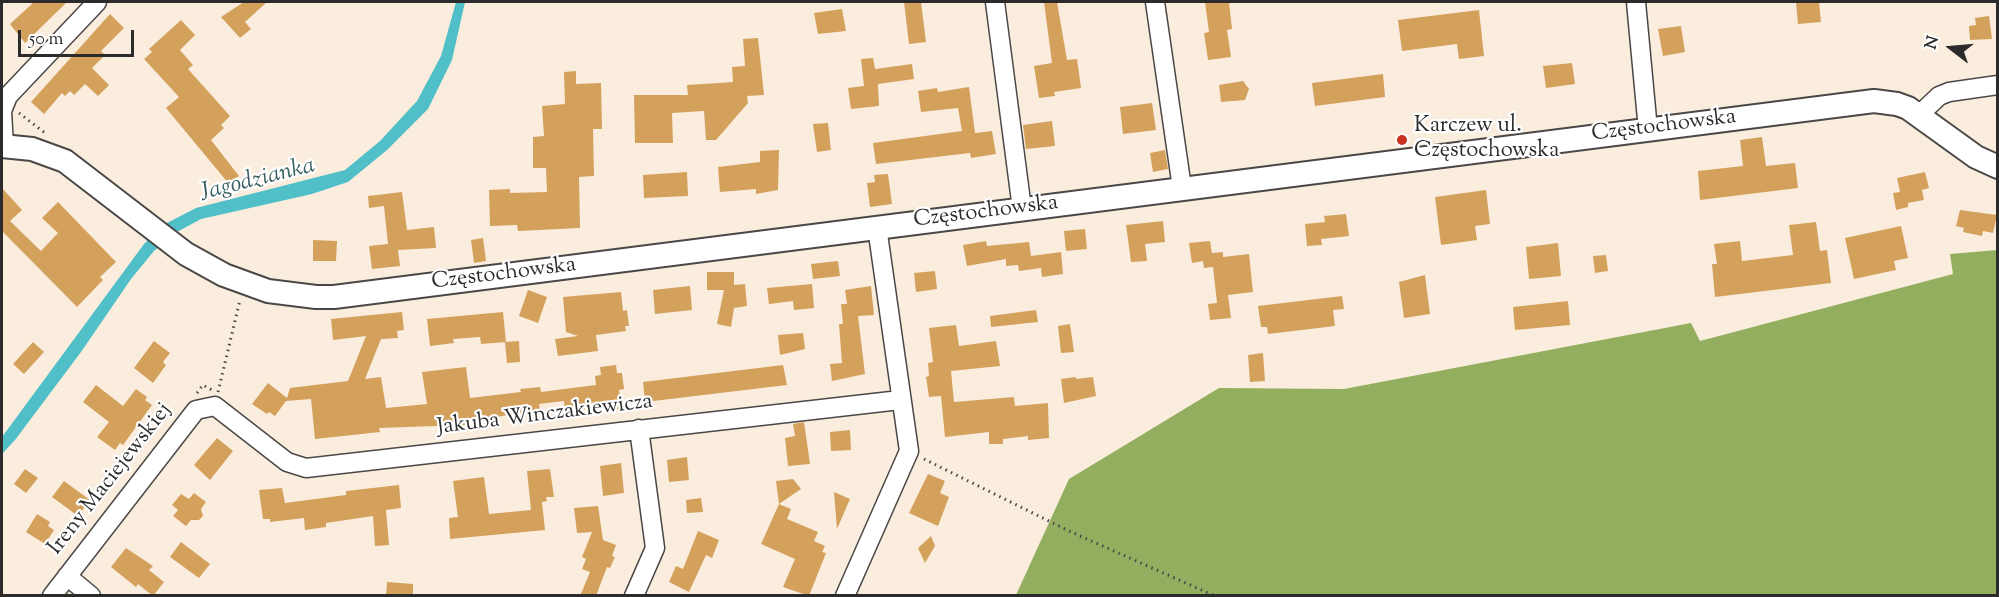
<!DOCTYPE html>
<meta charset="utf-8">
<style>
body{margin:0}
#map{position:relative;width:1999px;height:597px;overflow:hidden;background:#faedde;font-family:"Sorts Mill Goudy",serif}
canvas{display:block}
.frame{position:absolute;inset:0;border:3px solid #2b2b2b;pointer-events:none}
.north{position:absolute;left:1921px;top:18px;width:60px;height:60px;-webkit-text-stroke:4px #fff;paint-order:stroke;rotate:286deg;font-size:16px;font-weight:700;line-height:24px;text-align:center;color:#2b2b2b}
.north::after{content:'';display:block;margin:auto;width:21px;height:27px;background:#2b2b2b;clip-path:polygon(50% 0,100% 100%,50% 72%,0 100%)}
.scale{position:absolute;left:18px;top:30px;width:116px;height:27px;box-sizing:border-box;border:3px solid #2b2b2b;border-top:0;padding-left:8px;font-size:18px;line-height:21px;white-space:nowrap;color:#2b2b2b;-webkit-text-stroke:4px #fff;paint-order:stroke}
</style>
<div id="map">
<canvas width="1999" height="597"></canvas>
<div class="frame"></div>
<div class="north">N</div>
<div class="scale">50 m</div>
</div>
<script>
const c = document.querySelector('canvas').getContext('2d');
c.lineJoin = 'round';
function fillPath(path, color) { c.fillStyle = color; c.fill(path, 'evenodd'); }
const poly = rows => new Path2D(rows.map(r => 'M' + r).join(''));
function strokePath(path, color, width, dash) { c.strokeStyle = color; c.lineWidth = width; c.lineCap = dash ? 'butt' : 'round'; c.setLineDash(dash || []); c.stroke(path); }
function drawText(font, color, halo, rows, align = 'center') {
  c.font = font + ' "Sorts Mill Goudy",serif'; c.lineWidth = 4.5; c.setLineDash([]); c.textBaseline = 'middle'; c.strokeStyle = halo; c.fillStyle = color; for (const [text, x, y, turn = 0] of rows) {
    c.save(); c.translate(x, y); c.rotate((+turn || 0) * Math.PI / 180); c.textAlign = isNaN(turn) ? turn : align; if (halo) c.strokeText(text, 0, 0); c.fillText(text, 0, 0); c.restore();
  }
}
fillPath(poly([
 [1997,250,1997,595,1016,595,1069,479,1219,388,1344,389,1691,323,1700,341,1953,274,1950,254]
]), '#94ae60');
fillPath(poly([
 [456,2,465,2,452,60,428,109,387,150,348,182,312,194,201,219,175,233,154,251,131,279,81,352,15,440,2,454,2,437,144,244,163,225,196,208,345,170,380,141,417,101,441,56]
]), '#50bfc7');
fillPath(poly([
 [34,2,67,2,25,43,10,24],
 [244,2,267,2,245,22,251,29,240,38,221,17],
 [904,2,921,2,926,42,909,44],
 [1044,2,1057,2,1067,60,1077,59,1081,88,1054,92,1055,96,1039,98,1034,66,1052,63],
 [1205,2,1229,2,1232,29,1227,30,1231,57,1208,60,1204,33,1209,32],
 [1796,2,1819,2,1821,22,1798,24],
 [842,9,846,31,818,34,814,13],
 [1479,10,1484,56,1459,59,1457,44,1402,51,1398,20],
 [110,14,124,28,101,51,105,55,92,68,109,85,98,96,85,84,74,95,70,91,65,96,62,93,44,114,31,102],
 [1989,16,1992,39,1970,40,1969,26,1976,25,1975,18],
 [181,20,195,35,180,50,193,65,188,69,230,116,221,125,224,128,211,140,239,176,229,184,166,108,179,97,144,59,152,52,149,49],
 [1681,26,1685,52,1663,56,1658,29],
 [758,38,764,95,747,96,748,103,716,140,706,140,704,111,672,113,673,143,635,143,634,95,688,95,687,85,733,82,732,67,745,66,743,39],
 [873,58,875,69,912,64,914,79,878,84,879,106,851,109,848,88,864,86,861,59],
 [1572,63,1575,84,1546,88,1543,66],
 [576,71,576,84,601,83,602,129,593,129,594,176,579,177,580,228,518,231,517,225,490,226,489,190,510,189,510,193,547,192,546,168,533,168,533,137,544,136,542,106,565,104,564,72],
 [1383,74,1385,97,1315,106,1312,83],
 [1243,81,1249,89,1245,100,1221,102,1219,85],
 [969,87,975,133,992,131,996,154,971,158,970,153,876,164,873,143,962,131,958,108,921,112,918,91,937,88,938,92],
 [1152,103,1156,130,1123,134,1120,107],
 [1052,121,1055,146,1026,149,1023,125],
 [828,123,831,150,817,152,813,124],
 [1762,137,1766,166,1795,163,1798,188,1700,200,1698,171,1743,166,1740,140],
 [779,150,778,190,756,194,756,189,720,192,718,167,760,162,760,151],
 [1165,150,1168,169,1153,172,1150,153],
 [687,172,688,196,644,198,643,175],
 [1925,172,1929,188,1922,190,1924,200,1908,203,1908,207,1896,210,1893,193,1900,192,1897,178],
 [888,174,892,204,870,207,867,183,875,182,874,175],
 [2,188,22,210,10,221,41,251,58,233,42,218,58,202,116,262,100,277,103,280,77,307,2,231],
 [1486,190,1490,224,1475,226,1477,240,1441,245,1435,197],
 [402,192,407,230,434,227,436,248,398,250,400,266,372,269,369,246,388,244,384,206,369,208,368,196],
 [1960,210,1997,215,1993,233,1983,231,1982,236,1963,232,1964,228,1956,226],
 [1346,214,1349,236,1321,239,1322,245,1307,246,1305,224,1325,222,1324,216],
 [1163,221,1165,242,1145,244,1147,261,1131,262,1126,225],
 [1816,222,1820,251,1827,250,1831,283,1715,297,1712,264,1717,264,1714,244,1740,241,1742,261,1793,255,1789,225],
 [1901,226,1908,258,1894,261,1896,270,1854,279,1845,238],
 [1085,229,1087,249,1066,251,1064,231],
 [483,238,486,261,474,263,471,240],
 [313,240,337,241,336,261,313,261],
 [986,241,987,246,1029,242,1031,256,1061,252,1063,274,1042,277,1041,268,1019,271,1018,265,1006,266,1006,259,967,266,963,245],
 [1210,241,1212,253,1223,252,1223,257,1249,254,1253,292,1228,295,1231,318,1210,320,1208,304,1217,303,1213,267,1204,268,1203,261,1192,263,1189,243],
 [1558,243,1561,276,1529,279,1526,247],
 [1606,255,1608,271,1595,273,1593,256],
 [838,261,840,276,813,279,811,264],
 [935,271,937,289,916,292,914,273],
 [707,272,734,272,734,285,745,284,747,306,734,308,731,327,717,324,724,290,707,290],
 [1425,275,1430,314,1404,318,1399,282],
 [812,284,814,308,794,310,793,301,769,304,767,288],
 [690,286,692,310,655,314,653,290],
 [871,286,874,315,858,316,865,374,832,381,830,364,842,363,839,324,843,324,841,304,847,304,845,290],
 [528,290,547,297,538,323,519,316],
 [621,292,623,311,627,310,629,326,625,326,626,331,596,335,598,351,558,356,555,339,578,336,566,332,563,297],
 [1342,296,1344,309,1333,310,1335,326,1268,334,1267,327,1261,327,1258,306],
 [1568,301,1570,325,1515,330,1513,307],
 [1036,310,1038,322,991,327,990,316],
 [402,312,404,330,397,331,398,338,381,339,365,379,381,377,386,408,427,404,422,372,466,367,470,398,521,392,520,389,540,387,541,392,596,385,595,376,601,375,600,367,616,365,617,373,622,373,624,389,619,390,622,413,606,401,584,404,585,409,565,412,564,401,539,404,540,410,465,422,465,425,379,428,380,432,315,439,311,399,286,401,275,416,269,412,267,414,252,404,268,383,287,398,290,388,348,381,366,336,333,340,331,319],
 [503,312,506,342,481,344,480,337,453,339,454,343,430,346,427,319],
 [1070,324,1074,352,1061,353,1058,326],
 [956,325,959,346,996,341,1000,366,951,371,954,402,1014,397,1015,406,1048,403,1049,438,1028,440,1028,436,1003,439,1003,444,989,444,989,432,945,437,941,396,929,397,926,377,929,376,928,363,933,362,929,328],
 [803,333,805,349,780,355,778,335],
 [154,341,170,353,163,362,166,365,153,383,134,368],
 [519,341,520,362,507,363,505,342],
 [33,342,44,352,24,374,13,364],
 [1263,353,1265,381,1250,382,1248,355],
 [783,365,787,385,645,402,643,382],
 [1076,377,1076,379,1093,377,1096,396,1064,403,1061,379],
 [96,385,123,406,136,389,147,397,145,400,152,405,123,445,120,443,115,450,97,437,109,422,83,402],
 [804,422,810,464,788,466,785,438,795,436,793,424],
 [850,430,851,450,831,451,830,432],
 [217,438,233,451,210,480,194,465],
 [687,457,689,480,669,482,667,460],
 [621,463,624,493,603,496,600,466],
 [25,469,38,478,26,493,14,484],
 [550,469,554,497,546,497,547,501,542,502,545,530,450,539,449,518,458,517,453,481,484,477,489,514,531,510,527,471],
 [928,474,945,481,940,493,949,497,938,526,909,513],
 [793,479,801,489,779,504,776,481],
 [64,481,90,500,78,516,52,497],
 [399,485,401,508,386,510,389,545,375,546,373,516,326,523,326,527,305,530,304,518,270,522,270,519,263,519,259,490,282,488,285,503,346,495,346,491],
 [834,492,850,499,837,529],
 [194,493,206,502,201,509,203,516,199,520,191,520,186,526,173,516,178,510,172,505,181,494,189,499],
 [701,498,703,512,687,513,686,500],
 [779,504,791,509,787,519,818,532,814,541,825,546,822,552,826,553,809,596,783,587,795,559,761,544],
 [598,506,603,540,616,545,612,556,615,557,610,568,607,567,596,596,580,596,590,572,582,569,586,559,582,557,592,532,577,533,574,508],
 [37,514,50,522,48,526,54,530,45,544,26,532],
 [698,531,719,540,712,558,706,555,689,592,669,582,676,566,683,569],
 [931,536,935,546,925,563,918,548],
 [181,542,210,564,199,578,170,557],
 [126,548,153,566,149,570,164,582,153,596,138,584,136,587,111,567],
 [387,582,413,584,413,596,386,596]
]), '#d4a15d');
const minor = poly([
 [995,2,1022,209],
 [1155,2,1182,188],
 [1636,2,1648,130],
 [1919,115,1939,96,1949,92,1998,85],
 [4,146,2,111,8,96,97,2],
 [67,576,91,596],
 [52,596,196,410,215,406,287,462,306,468,900,400],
 [634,596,655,548,639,429],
 [845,596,909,451,877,227]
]);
const major = poly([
 [2,146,32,149,65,161,186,254,224,275,268,291,316,297,334,297,1874,101,1897,104,1908,108,1976,157,1998,167]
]);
strokePath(minor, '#4a4846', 21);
strokePath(major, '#4a4846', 26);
strokePath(poly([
 [19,113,45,133],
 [218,392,240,300],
 [197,393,203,385,212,390],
 [924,459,1069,531,1215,596]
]), '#4a4846', 3, [1.5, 4.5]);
strokePath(minor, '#fff', 18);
strokePath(major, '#fff', 22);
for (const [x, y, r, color] of [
 [1402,140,6,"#c8321e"]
]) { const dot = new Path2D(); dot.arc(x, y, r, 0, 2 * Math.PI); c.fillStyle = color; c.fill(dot); strokePath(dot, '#fff', 2); }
drawText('22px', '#2b2b2b', '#fff', [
 ["Karczew ul.",1414,127],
 ["Częstochowska",1414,152]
], 'left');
drawText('22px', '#2b2b2b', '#fff', [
 ["Częstochowska",1664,127,-7],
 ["Częstochowska",986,213,-7],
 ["Częstochowska",504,275,-7],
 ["Jakuba Winczakiewicza",545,416,-7],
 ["Ireny Maciejewskiej",111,480,-52]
]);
drawText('italic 24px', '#385f62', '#fff', [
 ["Jagodzianka",258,181,-14]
]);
</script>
